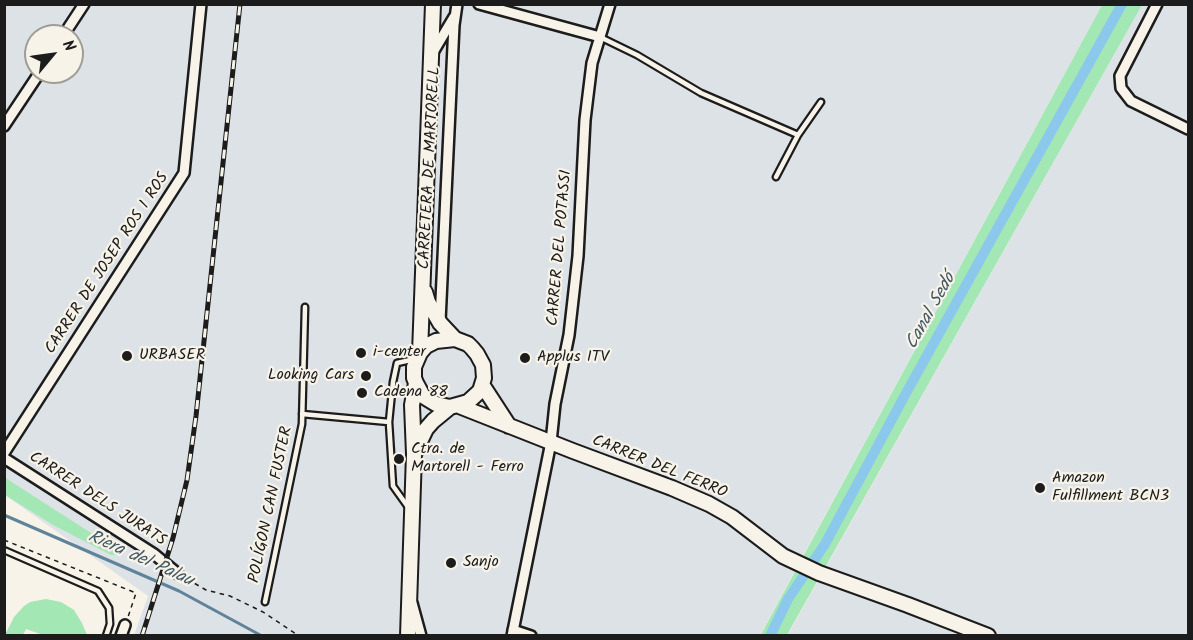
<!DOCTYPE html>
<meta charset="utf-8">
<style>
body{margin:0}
#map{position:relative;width:1193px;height:640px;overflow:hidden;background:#f7f3e8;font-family:Kalam,sans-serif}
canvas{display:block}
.frame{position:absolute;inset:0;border:6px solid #1c1c1c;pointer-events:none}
.north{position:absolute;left:24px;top:24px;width:60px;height:60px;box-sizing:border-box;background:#f7f3e8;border:2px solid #9f9d96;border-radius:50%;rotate:61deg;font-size:16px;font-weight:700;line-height:24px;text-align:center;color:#1c1c1c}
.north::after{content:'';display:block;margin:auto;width:21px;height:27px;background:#1c1c1c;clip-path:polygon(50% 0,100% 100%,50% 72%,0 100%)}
</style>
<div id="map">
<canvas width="1193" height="640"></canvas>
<div class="frame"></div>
<div class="north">N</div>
</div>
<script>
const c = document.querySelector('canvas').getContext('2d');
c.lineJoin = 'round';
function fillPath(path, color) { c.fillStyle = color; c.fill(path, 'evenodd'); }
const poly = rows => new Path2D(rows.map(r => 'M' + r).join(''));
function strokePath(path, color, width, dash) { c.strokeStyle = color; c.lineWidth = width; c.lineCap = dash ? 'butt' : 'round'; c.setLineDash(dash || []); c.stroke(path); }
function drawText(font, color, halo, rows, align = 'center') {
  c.font = font + ' Kalam,sans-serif'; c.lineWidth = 4.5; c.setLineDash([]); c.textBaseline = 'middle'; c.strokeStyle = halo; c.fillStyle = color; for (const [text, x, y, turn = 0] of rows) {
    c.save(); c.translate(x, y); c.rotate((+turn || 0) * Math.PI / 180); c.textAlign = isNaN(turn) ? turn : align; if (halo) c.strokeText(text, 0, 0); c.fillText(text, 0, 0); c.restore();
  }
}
fillPath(poly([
 [5,5,1102,5,760,635,134,635,148,596,5,495],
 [36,36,72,36,72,72,36,72],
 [1142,5,1188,5,1188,635,787,636]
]), '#dde2e7');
fillPath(poly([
 [1102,5,1142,5,787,635,760,636],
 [4,477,63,515,124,554,111,555,53,525,5,495],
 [46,599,61,602,74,610,82,623,87,635,43,635,26,629,23,635,5,635,14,617,24,606,30,602]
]), '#a2e7b4');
strokePath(poly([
 [4,515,179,591,262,636]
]), '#5f8399', 3);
strokePath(poly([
 [770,636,788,599,825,544,905,395,1122,4]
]), '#8cc7ec', 10);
const lane = poly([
 [600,37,637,55,701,93,798,135,821,102],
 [776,177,798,135],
 [302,414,389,422,393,382,397,363,415,359],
 [389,422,393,486,408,507],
 [4,550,98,591,109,608,110,624,106,636],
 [265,602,302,424,305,307]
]);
const street = poly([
 [479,4,600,37],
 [1157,4,1120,76,1121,88,1131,101,1188,129],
 [63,36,84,4],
 [432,54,454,17],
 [4,126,40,72],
 [440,321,454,25,457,4],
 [4,453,184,173,201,4],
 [4,458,154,554,178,574],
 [412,603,421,636],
 [513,630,531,636],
 [121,636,125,625],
 [512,636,551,442,555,404,569,335,578,256,585,120,592,63,610,4]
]);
const secondary = poly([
 [425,292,428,302,440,323,455,339,468,344,472,348,477,354,483,365,484,378,480,391,468,402,450,407,436,404,423,396,416,383,414,378,414,367,420,353,426,346,436,341,455,339],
 [420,353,433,4],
 [483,386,509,426],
 [459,406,573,451,672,488,709,504,732,517,783,556,819,573,908,605,988,636],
 [415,452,426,429,433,421,450,407],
 [408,636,414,454,412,405,416,383]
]);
strokePath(lane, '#1c1c1c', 9);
strokePath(street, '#1c1c1c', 14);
strokePath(secondary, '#1c1c1c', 18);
strokePath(poly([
 [4,540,136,593,128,617],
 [187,579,206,590,230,596,263,612,299,636],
 [4,632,6,633]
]), '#1c1c1c', 1.5, [4.5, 4.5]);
strokePath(lane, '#f7f3e8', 4.5);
strokePath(street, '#f7f3e8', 9);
strokePath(secondary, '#f7f3e8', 14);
const rail = poly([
 [142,636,173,538,187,480,196,416,240,4]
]);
strokePath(rail, '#1c1c1c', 5);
strokePath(rail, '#f7f3e8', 3, [9]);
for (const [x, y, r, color] of [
 [361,353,6,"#1c1c1c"],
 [127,356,6,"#1c1c1c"],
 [525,358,6,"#1c1c1c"],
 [366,376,6,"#1c1c1c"],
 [362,393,6,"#1c1c1c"],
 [399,459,6,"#1c1c1c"],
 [1040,488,6,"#1c1c1c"],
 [451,563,6,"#1c1c1c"]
]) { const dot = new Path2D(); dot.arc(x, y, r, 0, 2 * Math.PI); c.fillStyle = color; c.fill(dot); strokePath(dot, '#f7f3e8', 2); }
drawText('16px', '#1c1c1c', '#f7f3e8', [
 ["CARRETERA DE MARTORELL",431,168,-87],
 ["CARRER DEL POTASSI",561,248,-85],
 ["CARRER DE JOSEP ROS I ROS",108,264,-57],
 ["CARRER DEL FERRO",659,468,22],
 ["CARRER DELS JURATS",97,500,33],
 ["POLÍGON CAN FUSTER",272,505,-78]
]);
drawText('16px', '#1c1c1c', '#f7f3e8', [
 ["i-center",373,353],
 ["URBASER",139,356],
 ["Applus ITV",537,358],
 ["Looking Cars",354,376,"right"],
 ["Cadena 88",374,393],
 ["Ctra. de",411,450],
 ["Martorell - Ferro",411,468],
 ["Amazon",1052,479],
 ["Fulfillment BCN3",1052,497],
 ["Sanjo",463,563]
], 'left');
drawText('italic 18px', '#435865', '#f7f3e8', [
 ["Canal Sedó",932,312,-61],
 ["Riera del Palau",140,560,24]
]);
</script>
